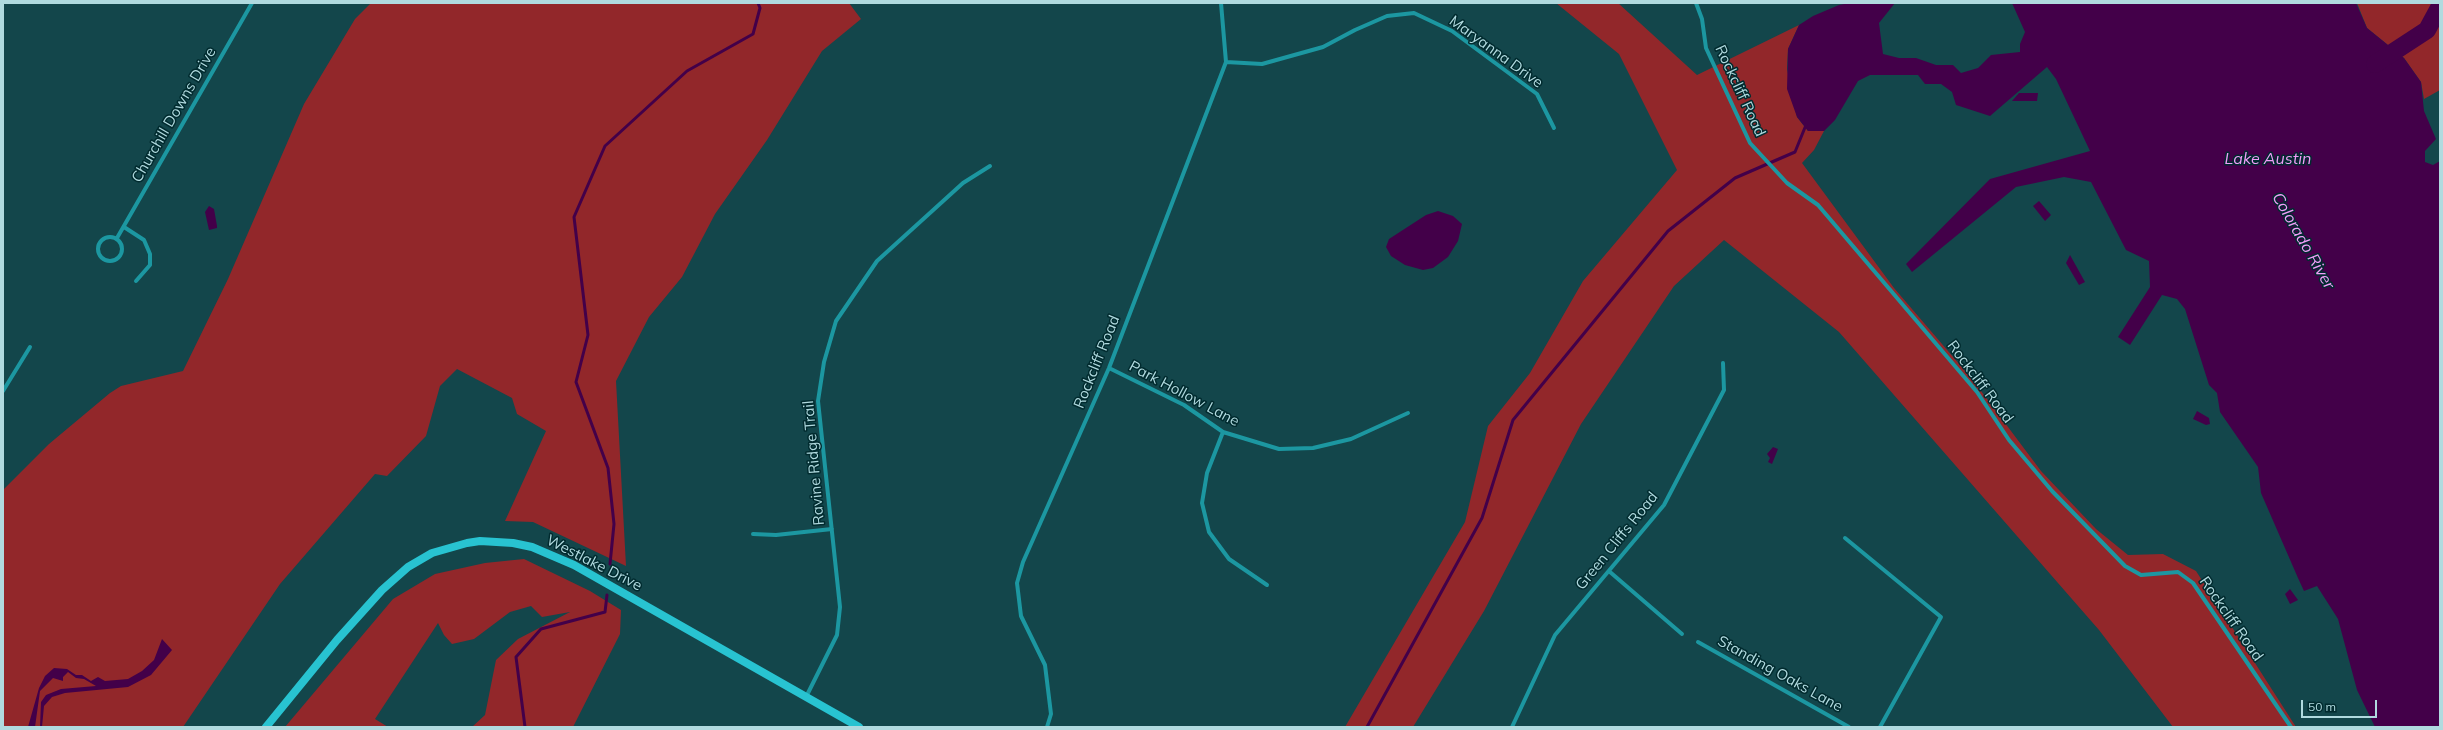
<!DOCTYPE html>
<style>
body{margin:0}
#map{position:relative;width:2443px;height:730px;overflow:hidden;background:#13464b;font-family:Mulish,sans-serif}
canvas{display:block}
.frame{position:absolute;inset:0;border:4px solid #b0dadf;pointer-events:none}
.scale{position:absolute;left:2301px;top:700px;width:76px;height:18px;box-sizing:border-box;border:2px solid #b0dadf;border-top:0;padding-left:5px;font-size:12px;line-height:14px;white-space:nowrap;color:#b0dadf;-webkit-text-stroke:3px #012b2f;paint-order:stroke}
</style>
<div id="map">
<canvas width="2443" height="730"></canvas>
<div class="frame"></div>
<div class="scale">50 m</div>
</div>
<script>
const c = document.querySelector('canvas').getContext('2d');
c.lineJoin = 'round';
function fillPath(path, color) { c.fillStyle = color; c.fill(path, 'evenodd'); }
const poly = rows => new Path2D(rows.map(r => 'M' + r).join(''));
function strokePath(path, color, width, dash) { c.strokeStyle = color; c.lineWidth = width; c.lineCap = dash ? 'butt' : 'round'; c.setLineDash(dash || []); c.stroke(path); }
function drawText(font, color, halo, rows, align = 'center') {
  c.font = font + ' Mulish,sans-serif'; c.lineWidth = 3; c.setLineDash([]); c.textBaseline = 'middle'; c.strokeStyle = halo; c.fillStyle = color; for (const [text, x, y, turn = 0] of rows) {
    c.save(); c.translate(x, y); c.rotate((+turn || 0) * Math.PI / 180); c.textAlign = isNaN(turn) ? turn : align; if (halo) c.strokeText(text, 0, 0); c.fillText(text, 0, 0); c.restore();
  }
}
fillPath(poly([
 [371,3,849,3,861,19,822,51,767,140,715,214,682,277,649,317,616,381,626,566,533,522,505,521,546,431,517,414,512,398,457,369,440,386,426,436,387,476,375,474,280,584,183,727,3,727,3,490,49,444,110,393,121,386,183,371,228,279,304,104,355,19],
 [1556,3,1618,3,1697,75,1799,25,1788,49,1787,69,1795,108,1797,117,1808,131,1824,131,1814,150,1802,163,1894,288,1972,379,2041,471,2096,529,2128,555,2163,554,2196,571,2296,727,2173,727,2099,630,1839,332,1724,240,1674,286,1581,424,1484,611,1413,727,1345,727,1465,522,1488,426,1530,373,1583,281,1677,170,1619,54],
 [2357,3,2440,3,2440,90,2424,99,2421,82,2404,58,2367,28],
 [524,559,590,591,621,610,620,634,573,727,472,727,485,715,496,660,518,639,570,612,542,617,531,606,510,612,474,639,452,644,444,635,438,623,375,719,388,727,285,727,393,599,435,574,485,563]
]), '#92272a');
fillPath(poly([
 [1850,3,1895,3,1879,23,1883,54,1899,58,1916,58,1936,65,1953,65,1961,73,1978,68,1991,55,2020,52,2020,44,2025,32,2012,3,2356,3,2367,28,2404,58,2421,82,2424,111,2436,139,2425,151,2425,162,2433,165,2440,161,2440,727,2375,727,2357,690,2338,619,2317,586,2304,591,2298,578,2261,493,2258,467,2220,412,2217,393,2209,385,2185,309,2177,299,2162,295,2130,345,2118,337,2150,287,2149,261,2126,250,2091,182,2064,177,2016,187,1912,272,1906,264,1990,179,2090,151,2056,79,2047,67,1990,116,1956,105,1952,92,1941,84,1925,84,1918,75,1870,75,1858,81,1835,120,1824,131,1808,131,1797,117,1787,89,1788,49,1799,25,1813,16,1839,5],
 [2019,93,2038,93,2037,101,2012,101],
 [2039,201,2051,215,2045,221,2033,206],
 [209,206,214,209,217,226,217,228,209,230,205,212],
 [1438,211,1453,216,1462,224,1458,241,1448,257,1433,268,1423,270,1405,265,1391,256,1386,247,1389,239,1426,215],
 [2070,255,2085,282,2079,285,2066,263],
 [2197,411,2209,418,2210,424,2206,425,2193,419],
 [1773,447,1778,449,1772,464,1768,462,1770,458,1767,454],
 [2290,589,2298,600,2290,604,2285,594],
 [162,639,172,650,151,675,128,687,65,693,52,697,44,706,42,727,40,727,41,702,46,695,61,689,96,686,84,679,76,678,68,672,63,677,63,681,53,678,40,691,35,727,28,727,39,688,45,676,54,668,67,669,76,675,82,675,91,681,98,677,105,681,128,679,142,671,154,660]
]), '#430049');
strokePath(poly([
 [610,564,614,524,608,468,576,382,588,335,574,217,605,146,687,71,753,34,760,8,758,3],
 [525,727,516,657,541,629,605,612,607,595],
 [1367,727,1482,518,1513,420,1668,231,1735,178,1795,152,1806,125]
]), '#430049', 3);
strokePath(poly([
 [2375,64,2427,30,2440,6]
]), '#430049', 18);
strokePath(poly([
 [1696,3,1702,19,1706,48,1750,143,1787,183,1818,205,1977,392,2009,440,2052,491,2125,566,2141,575,2178,572,2193,583,2291,727],
 [1226,62,1262,64,1323,47,1355,30,1387,16,1414,13,1452,31,1537,94,1554,128],
 [124,227,144,240,150,254,150,265,136,281],
 '98 249a12 12 0 1 1 24 0a12 12 0 1 1-24 0Z',
 [117,238,252,3],
 [1109,368,1184,405,1223,432,1279,449,1313,448,1351,439,1408,413],
 [3,391,30,347],
 [1223,432,1207,473,1202,503,1209,532,1229,559,1267,585],
 [753,534,776,535,832,529],
 [1845,538,1941,617,1880,727],
 [1610,572,1682,634],
 [1698,642,1849,727],
 [806,697,837,635,840,607,818,401,824,362,836,321,877,261,963,183,990,166],
 [1047,727,1051,714,1045,665,1021,616,1017,583,1023,562,1109,368,1226,62,1221,3],
 [1512,727,1555,635,1664,505,1724,390,1723,363]
]), '#1c97a1', 4);
strokePath(poly([
 [266,727,337,640,382,590,408,567,432,553,467,543,480,541,513,543,532,547,574,565,859,727]
]), '#28c3d1', 8);
drawText('15px', '#b0dadf', '#012b2f', [
 ["Maryanna Drive",1496,52,36],
 ["Rockcliff Road",1740,91,65],
 ["Churchill Downs Drive",174,115,-60],
 ["Rockcliff Road",1097,362,-68],
 ["Rockcliff Road",1980,382,53],
 ["Park Hollow Lane",1184,394,28],
 ["Ravine Ridge Trail",814,463,-95],
 ["Green Cliffs Road",1617,541,-51],
 ["Westlake Drive",594,563,27],
 ["Rockcliff Road",2231,619,55],
 ["Standing Oaks Lane",1780,674,29]
]);
drawText('italic 16px', '#f19df9', '#012b2f', [
 ["Lake Austin",2268,159],
 ["Colorado River",2303,241,60]
]);
</script>
